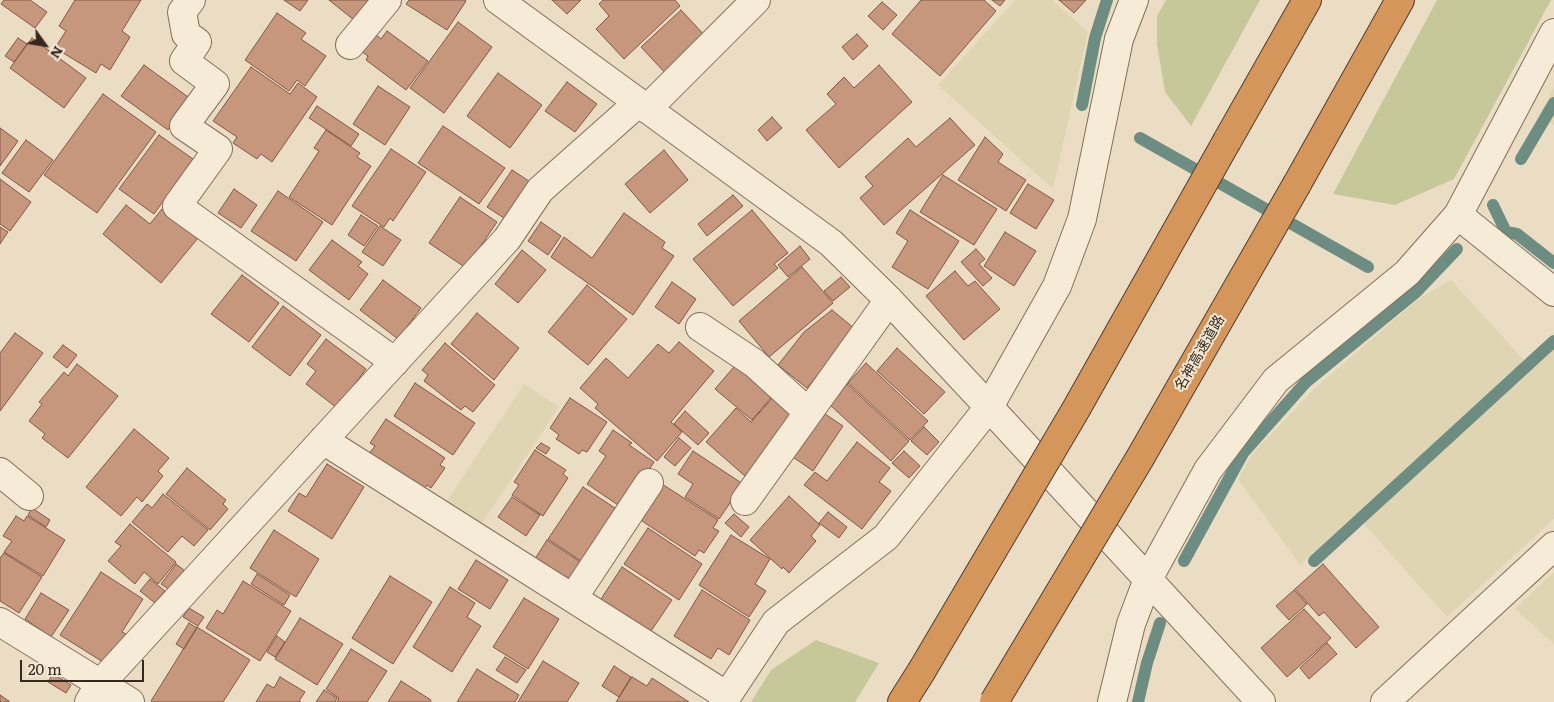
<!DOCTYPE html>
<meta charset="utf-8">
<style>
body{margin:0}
#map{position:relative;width:1554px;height:702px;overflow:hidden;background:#ebddc4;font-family:Literata,serif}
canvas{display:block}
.north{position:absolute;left:20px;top:20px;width:50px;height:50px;-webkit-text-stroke:4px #f3e7d3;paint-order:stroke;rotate:122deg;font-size:14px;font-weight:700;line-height:20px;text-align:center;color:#35281f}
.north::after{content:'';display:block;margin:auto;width:18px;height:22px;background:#35281f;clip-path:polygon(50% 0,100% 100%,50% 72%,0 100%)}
.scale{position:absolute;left:20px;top:660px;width:124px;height:22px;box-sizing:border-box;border:2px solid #35281f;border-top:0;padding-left:6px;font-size:15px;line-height:18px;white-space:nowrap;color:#35281f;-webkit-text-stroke:4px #f3e7d3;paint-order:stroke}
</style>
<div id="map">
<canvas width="1554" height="702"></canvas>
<div class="north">N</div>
<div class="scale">20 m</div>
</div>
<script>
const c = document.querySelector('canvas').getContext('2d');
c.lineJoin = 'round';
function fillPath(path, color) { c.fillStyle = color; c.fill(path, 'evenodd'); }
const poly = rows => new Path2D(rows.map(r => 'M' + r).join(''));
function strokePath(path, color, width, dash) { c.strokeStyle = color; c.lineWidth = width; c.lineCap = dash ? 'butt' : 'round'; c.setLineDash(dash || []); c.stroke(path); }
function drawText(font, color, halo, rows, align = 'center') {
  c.font = font + ' Literata,"Noto Sans JP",serif'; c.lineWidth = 4; c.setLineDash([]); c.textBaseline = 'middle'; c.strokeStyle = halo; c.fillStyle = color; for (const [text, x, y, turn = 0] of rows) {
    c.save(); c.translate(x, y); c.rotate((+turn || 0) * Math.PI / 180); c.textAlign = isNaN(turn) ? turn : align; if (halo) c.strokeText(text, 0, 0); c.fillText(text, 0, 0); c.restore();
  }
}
fillPath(poly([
 [1015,0,1052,0,1088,32,1053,189,938,85],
 [1554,87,1554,125,1539,115],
 [1451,280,1524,360,1300,565,1238,479,1253,453,1313,390,1418,299],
 [1554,350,1554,519,1447,617,1363,523],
 [524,384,559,407,479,528,445,504],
 [1554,572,1554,644,1515,609]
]), '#e0d5b2');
fillPath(poly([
 [1166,0,1260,0,1191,126,1165,92,1157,44,1157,16],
 [1437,0,1551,0,1454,179,1395,205,1333,194],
 [816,640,879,663,855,702,751,702,771,670]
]), '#c6c899');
strokePath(poly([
 [1082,105,1095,38,1107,0],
 [1140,138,1368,267],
 [1521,159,1554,103],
 [1493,205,1506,232,1517,234,1554,263],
 [1184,561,1243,453,1306,382,1416,292,1457,249],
 [1314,561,1554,341],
 [1138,702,1147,663,1160,623]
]), '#6d8c82', 12);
const building = poly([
 [4,0,30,0,47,12,35,28,1,4,4,0],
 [75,0,141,0,122,31,130,37,110,70,101,64,96,73,55,48,66,31,59,26,75,0],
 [284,0,308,0,300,11,284,0],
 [329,0,379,0,359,24,329,0],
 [409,0,465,0,466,1,447,30,406,4,409,0],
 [552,0,581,0,567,14,552,0],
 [603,0,675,0,680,6,624,59,596,29,609,16,599,4,603,0],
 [921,0,984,0,996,11,940,76,892,34,921,0],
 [992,0,1005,0,1000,6,992,0],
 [1059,0,1086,0,1074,13,1059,0],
 [882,2,897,15,883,30,868,16,882,2],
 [681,10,708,39,668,76,641,47,681,10],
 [277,13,306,33,301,39,326,56,305,86,297,80,289,91,245,60,277,13],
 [458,22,492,47,444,113,410,88,458,22],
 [387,31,428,61,406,90,366,60,368,56,361,51,374,33,381,39,387,31],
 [857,34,868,46,853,60,842,47,857,34],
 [18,38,27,44,14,62,5,56,18,38],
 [32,38,86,78,64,108,10,68,32,38],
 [144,65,191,99,168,130,121,96,144,65],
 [879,65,912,102,839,168,806,130,836,104,827,94,844,77,854,88,879,65],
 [251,67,290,94,298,83,317,97,272,162,261,154,257,159,233,143,237,137,213,121,251,67],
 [498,73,542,105,510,148,467,116,498,73],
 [567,82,597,104,575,132,545,111,567,82],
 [378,86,410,107,385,145,353,124,378,86],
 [103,94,156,132,97,213,44,175,103,94],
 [317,106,359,134,351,146,309,118,317,106],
 [772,117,782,128,767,141,758,130,772,117],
 [950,118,975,145,884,225,860,198,873,186,865,177,908,138,916,147,950,118],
 [443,126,505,168,479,204,418,163,443,126],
 [0,128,18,141,0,166,0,128],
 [326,130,360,153,357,157,371,166,332,225,289,197,319,151,314,148,326,130],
 [159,135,193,159,154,214,119,189,159,135],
 [985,137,1003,154,998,162,1026,180,1006,211,958,180,985,137],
 [26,140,53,160,29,192,2,173,26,140],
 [391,149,426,172,393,221,390,218,384,227,352,206,391,149],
 [664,150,688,180,650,213,625,184,664,150],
 [512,170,532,183,507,220,487,207,512,170],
 [943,175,997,209,974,245,920,212,943,175],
 [0,179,31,202,10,231,0,224,0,179],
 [1028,184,1054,200,1036,229,1010,213,1028,184],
 [234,189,257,205,241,228,218,213,234,189],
 [278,191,323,222,296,261,251,231,278,191],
 [733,195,743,206,707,236,698,224,733,195],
 [460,197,497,222,466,268,429,243,460,197],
 [126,205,150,224,162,209,198,238,161,283,103,234,126,205],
 [752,210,788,253,774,264,778,268,733,306,693,259,752,210],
 [910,210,959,241,928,289,892,267,908,241,896,233,910,210],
 [624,213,665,242,662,248,674,256,633,315,551,257,564,237,592,258,624,213],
 [361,215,378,226,364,246,348,235,361,215],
 [541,222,561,236,548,255,528,241,541,222],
 [380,226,401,240,383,266,362,252,380,226],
 [0,227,8,232,0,244,0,227],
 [1005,232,1036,251,1014,286,984,266,1005,232],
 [332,240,362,262,358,266,368,274,349,300,309,270,332,240],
 [800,246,810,259,788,277,778,265,800,246],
 [976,249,985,259,979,264,992,278,983,286,961,262,976,249],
 [522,250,546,270,518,303,495,284,522,250],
 [802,267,833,303,769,357,739,321,802,267],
 [955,271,968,286,975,281,1000,309,964,340,926,296,955,271],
 [242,275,279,303,249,342,211,314,242,275],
 [841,277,850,287,833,301,824,291,841,277],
 [383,280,421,308,398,339,360,310,383,280],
 [672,282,696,299,679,324,655,307,672,282],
 [587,285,627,319,588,365,548,332,587,285],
 [283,306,321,335,290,376,252,347,283,306],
 [832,310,855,329,807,388,778,365,804,332,832,310],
 [477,313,519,348,494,380,451,344,477,313],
 [15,333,43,353,0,411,0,353,15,333],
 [326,339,366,369,337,408,306,384,316,371,307,364,326,339],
 [679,342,714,371,671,422,682,432,657,461,595,408,598,404,580,388,606,358,628,378,658,344,669,353,679,342],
 [445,343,495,385,473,412,465,406,461,410,424,381,428,375,422,370,445,343],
 [63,345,77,355,67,368,53,357,63,345],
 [897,348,945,392,924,414,877,371,897,348],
 [739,361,776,392,752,420,715,389,739,361],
 [866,363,928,421,910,440,848,383,866,363],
 [77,364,118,396,68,458,42,438,45,434,29,421,42,404,39,402,64,372,68,376,77,364],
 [415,383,475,423,453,455,394,416,415,383],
 [847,384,909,441,891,461,829,404,847,384],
 [776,394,801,416,772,444,745,476,706,442,736,408,751,422,776,394],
 [570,398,607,422,587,452,582,450,579,454,556,439,559,435,550,428,570,398],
 [819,410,843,426,813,471,790,455,819,410],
 [685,411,709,433,698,445,674,424,685,411],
 [386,419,445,458,440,465,445,468,431,488,427,485,424,490,369,454,375,446,370,443,386,419],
 [924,427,939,442,927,455,911,441,924,427],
 [134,429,169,458,158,471,163,476,142,502,137,497,121,516,86,487,134,429],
 [613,430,632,443,629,445,654,462,624,509,587,484,606,456,599,451,613,430],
 [679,438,691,448,675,466,664,457,679,438],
 [857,442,890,468,879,482,891,491,862,529,804,485,815,472,827,481,857,442],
 [541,443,550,448,546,454,536,448,541,443],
 [535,450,566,470,563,474,568,478,543,516,512,495,519,485,514,482,535,450],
 [693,451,743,484,719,519,685,497,693,484,678,474,693,451],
 [904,451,920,466,909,478,892,463,904,451],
 [327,464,364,487,332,539,288,511,299,493,306,497,327,464],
 [187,468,226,500,223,504,228,509,210,530,166,494,187,468],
 [662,484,718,520,713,528,719,531,704,553,699,550,695,556,639,519,662,484],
 [583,487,621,512,587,565,548,539,583,487],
 [163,494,208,530,194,546,182,536,168,552,132,522,147,504,152,508,163,494],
 [789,496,820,525,811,536,816,541,789,573,783,567,782,569,750,540,789,496],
 [512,497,540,515,526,536,498,517,512,497],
 [32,508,50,520,46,527,28,515,32,508],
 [828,512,847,527,839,538,819,523,828,512],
 [734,514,749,527,741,537,725,523,734,514],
 [16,516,24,521,27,516,65,540,43,576,4,552,12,541,3,536,16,516],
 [130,524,176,562,158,584,144,572,135,584,108,561,121,546,115,542,130,524],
 [648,528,702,564,679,600,624,564,648,528],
 [274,530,319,559,296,597,250,568,274,530],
 [731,535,770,559,755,584,766,591,749,617,699,585,731,535],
 [547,540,582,563,569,585,533,562,547,540],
 [4,553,42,577,19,613,0,601,0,558,4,553],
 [476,560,508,580,490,609,458,589,476,560],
 [176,564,185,571,170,590,161,584,176,564],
 [1323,564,1379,627,1356,648,1324,612,1319,616,1295,589,1323,564],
 [622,567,672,600,649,634,599,602,622,567],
 [101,572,143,599,122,632,126,634,116,651,112,649,103,662,60,635,101,572],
 [257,574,290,595,284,605,251,584,257,574],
 [390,576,432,602,393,664,352,638,390,576],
 [150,579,165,591,155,603,140,591,150,579],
 [243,581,291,611,260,661,206,628,217,610,223,614,243,581],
 [450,587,475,603,467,617,481,626,452,672,413,647,450,587],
 [702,590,750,620,729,655,718,648,711,659,674,636,702,590],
 [1294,590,1307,604,1289,620,1276,606,1294,590],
 [41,593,69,610,51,637,25,619,41,593],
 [524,598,559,619,528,669,493,647,524,598],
 [189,608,204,617,198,626,183,617,189,608],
 [1304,609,1331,638,1287,677,1261,648,1304,609],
 [300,618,343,644,317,685,275,659,300,618],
 [189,623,197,628,184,649,176,644,189,623],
 [197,627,250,660,223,702,153,702,151,701,197,627],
 [277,636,285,642,275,657,267,652,277,636],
 [1327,643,1337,654,1309,679,1300,668,1327,643],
 [351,649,387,671,367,702,337,702,339,698,326,689,351,649],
 [505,657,526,670,517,683,496,670,505,657],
 [543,661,579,683,567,702,518,702,543,661],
 [614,666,631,677,619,697,602,686,614,666],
 [477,669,519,695,515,702,457,702,477,669],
 [53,674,71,685,66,693,48,682,53,674],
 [280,677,305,692,299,701,301,702,256,702,267,684,274,688,280,677],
 [632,677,647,686,652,678,689,702,616,702,632,677],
 [401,681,431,700,430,702,388,702,401,681],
 [324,690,337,698,335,702,316,702,324,690],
 [0,695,9,701,9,702,0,702,0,695]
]);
fillPath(building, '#c6967d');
strokePath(building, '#825844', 1);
const minor = poly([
 [191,0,182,12,186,34,197,42,184,61,215,84,184,126,218,149,177,206,395,362],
 [498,0,831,243,889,300,989,407,1261,702],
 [350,45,387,0],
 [647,109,756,0],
 [1458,215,1554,292],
 [700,327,754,363,808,412],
 [323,440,727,696],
 [0,472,29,496],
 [745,501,889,300],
 [573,598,649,483],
 [0,622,130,702],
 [89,702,100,684,507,239,540,190,638,103],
 [723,702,776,622,886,537,989,407,1057,286,1082,219,1119,39,1134,0],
 [1112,702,1131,624,1148,579,1208,470,1276,380,1407,273,1458,215,1554,33],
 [1385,702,1554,546]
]);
const highway = poly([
 [1227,141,1307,0],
 [1297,184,1400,0],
 [902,702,921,672]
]);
strokePath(minor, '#846e5c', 30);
strokePath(highway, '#523d30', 30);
strokePath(minor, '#f6ebd7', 28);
strokePath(highway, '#d4965b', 28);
const highwayBridge = poly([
 [921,672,1075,411,1227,141],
 [994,702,1140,458,1297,184]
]);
strokePath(highwayBridge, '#523d30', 30, []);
strokePath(highwayBridge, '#d4965b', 28);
drawText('14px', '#35281f', '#f3e7d3', [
 ["名神高速道路",1200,353,-60]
]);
</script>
